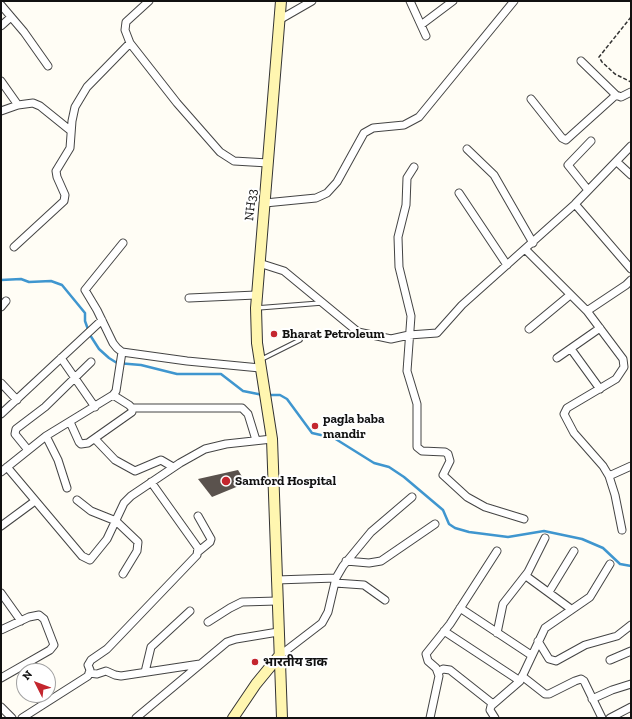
<!DOCTYPE html>
<meta charset="utf-8">
<style>
body{margin:0}
#map{position:relative;width:632px;height:719px;overflow:hidden;background:#fffdf5;font-family:"Zilla Slab",serif}
canvas{display:block}
.frame{position:absolute;inset:0;border:2px solid #111;pointer-events:none}
.north{position:absolute;left:16px;top:663px;width:40px;height:40px;box-sizing:border-box;background:#fff;border:1px solid #a0a0a0;border-radius:50%;rotate:312deg;font-size:11px;font-weight:700;line-height:16px;text-align:center;color:#111}
.north::after{content:'';display:block;margin:auto;width:14px;height:18px;background:#c4262e;clip-path:polygon(50% 0,100% 100%,50% 72%,0 100%)}
</style>
<div id="map">
<canvas width="632" height="719"></canvas>
<div class="frame"></div>
<div class="north">N</div>
</div>
<script>
const c = document.querySelector('canvas').getContext('2d');
c.lineJoin = 'round';
const poly = rows => new Path2D(rows.map(r => 'M' + r).join(''));
function strokePath(path, color, width, dash) { c.strokeStyle = color; c.lineWidth = width; c.lineCap = dash ? 'butt' : 'round'; c.setLineDash(dash || []); c.stroke(path); }
function fillPath(path, color) { c.fillStyle = color; c.fill(path, 'evenodd'); }
function drawText(font, color, halo, rows, align = 'center') {
  c.font = font + ' "Zilla Slab","Noto Sans Devanagari",serif'; c.lineWidth = 4; c.setLineDash([]); c.textBaseline = 'middle'; c.strokeStyle = halo; c.fillStyle = color; for (const [text, x, y, turn = 0] of rows) {
    c.save(); c.translate(x, y); c.rotate((+turn || 0) * Math.PI / 180); c.textAlign = isNaN(turn) ? turn : align; if (halo) c.strokeText(text, 0, 0); c.fillText(text, 0, 0); c.restore();
  }
}
strokePath(poly([
 [1,280,21,279,29,282,51,281,62,285,85,313,85,321,90,335,99,349,109,358,117,363,141,365,177,374,221,374,243,391,263,395],
 [268,395,280,395,287,399,312,433,334,438,374,463,389,467,404,477,443,510,449,524,455,528,469,532,508,537,544,531,582,539,603,548,620,564,631,566]
]), '#3f96cf', 2.5);
fillPath(poly([
 [238,470,246,483,212,497,198,479]
]), '#5a524d');
const lane = poly([
 [257,308,321,303],
 [260,360,300,340]
]);
const street = poly([
 [149,1,126,22,125,30,130,43,177,103,220,152,234,161,268,163],
 [410,1,426,36],
 [1,5,24,32,48,66],
 [279,20,312,1],
 [421,25,453,1],
 [1,26,11,17],
 [581,61,616,95,621,97,631,92],
 [1,81,18,105],
 [531,99,562,138,566,140,616,95],
 [1,111,18,105,33,103,40,106,71,131],
 [467,149,494,175,533,243],
 [617,162,631,175],
 [414,167,407,178,406,205,398,237,399,267,411,316,407,371,417,404,417,447,422,451,445,452,448,454,450,461,443,475,467,497,485,507,524,519],
 [588,190,568,165,591,141],
 [459,193,507,265],
 [265,203,316,198,327,193,337,182,364,133,373,128,404,125,419,117,514,1],
 [575,204,631,269],
 [123,243,85,290,97,310,113,343,117,348,122,352,187,361,260,368],
 [14,247,64,201,65,195,57,177,56,171,70,148,72,121,75,107,87,87,130,43],
 [525,249,587,311,623,359,624,367,616,379,567,408,564,414,574,433,603,466,609,476,615,495,622,530],
 [259,263,284,271,358,332,391,339,409,335,437,333,462,305,575,204,631,146],
 [189,298,256,295],
 [1,307,6,301],
 [587,311,626,285,631,280],
 [529,329,570,295],
 [571,349,600,389],
 [61,358,95,407],
 [557,358,600,328],
 [1,383,17,400],
 [132,408,242,408,248,414,256,440],
 [1,414,102,320],
 [70,422,79,442,81,444,88,443,132,412,132,408,129,405,113,395],
 [46,436,58,460,67,488],
 [95,439,115,460,135,471,161,460,173,467],
 [28,450,15,434,16,429,45,407,91,362],
 [7,467,82,556,90,560,107,539,124,503,131,496,180,463,205,449,226,444,272,439],
 [1,472,46,436,113,395,116,391,122,352],
 [609,476,631,466],
 [77,500,91,511,116,521,138,542,137,551,123,574],
 [198,516,211,539,210,542,199,551],
 [1,526,35,501],
 [346,561,369,563,381,561,435,524],
 [526,576,571,609],
 [276,580,336,578],
 [335,583,364,585,385,600],
 [549,592,574,551],
 [1,593,21,621],
 [460,608,531,655],
 [208,622,230,608,242,602,277,601],
 [1,630,29,617,39,615,44,619,54,645,50,650,1,678],
 [444,631,520,681],
 [497,633,503,604,528,572,545,538],
 [538,641,549,659,556,661,585,645,617,636,631,625],
 [279,656,322,623,328,612,336,578,343,566,371,532,412,497],
 [610,660,631,651],
 [145,672,151,647,190,611],
 [438,672,443,669,450,670,493,704],
 [89,673,97,674,106,671,115,675,121,676,200,664],
 [522,676,545,694,549,694,575,681,581,679,584,681,602,718],
 [592,699,612,690,631,684],
 [1,707,12,718],
 [22,718,88,676,90,670,88,665,91,660,107,649,197,555,198,548,151,482],
 [136,718,227,642,236,639,278,632],
 [430,718,439,676,436,668,428,661,426,654,450,624,497,551],
 [495,718,490,710,491,706,520,681,545,628,590,597,610,564],
 [610,718,631,707]
]);
const secondary = poly([
 [281,1,256,308,257,343,272,439,282,718],
 [233,718,256,684,279,656]
]);
strokePath(lane, '#444', 5.5);
strokePath(street, '#444', 9);
strokePath(secondary, '#333', 12);
strokePath(poly([
 [631,17,599,57,602,62,615,74,631,82]
]), '#333', 1.5, [4, 2]);
strokePath(lane, '#fff', 3.5);
strokePath(street, '#fff', 7);
strokePath(secondary, '#fff6b0', 10);
for (const [x, y, r, color] of [
 [274,334,4,"#c4262e"],
 [315,426,4,"#c4262e"],
 [226,481,5,"#c4262e"],
 [255,662,4,"#c4262e"]
]) { const dot = new Path2D(); dot.arc(x, y, r, 0, 2 * Math.PI); c.fillStyle = color; c.fill(dot); strokePath(dot, '#fff', 1.5); }
drawText('13px', '#111', '#fff', [
 ["NH33",251,205,-84]
]);
drawText('bold 13px', '#111', '#fff', [
 ["Bharat Petroleum",282,334],
 ["pagla baba",323,419],
 ["mandir",323,434],
 ["Samford Hospital",235,481],
 ["भारतीय डाक",263,662]
], 'left');
</script>
